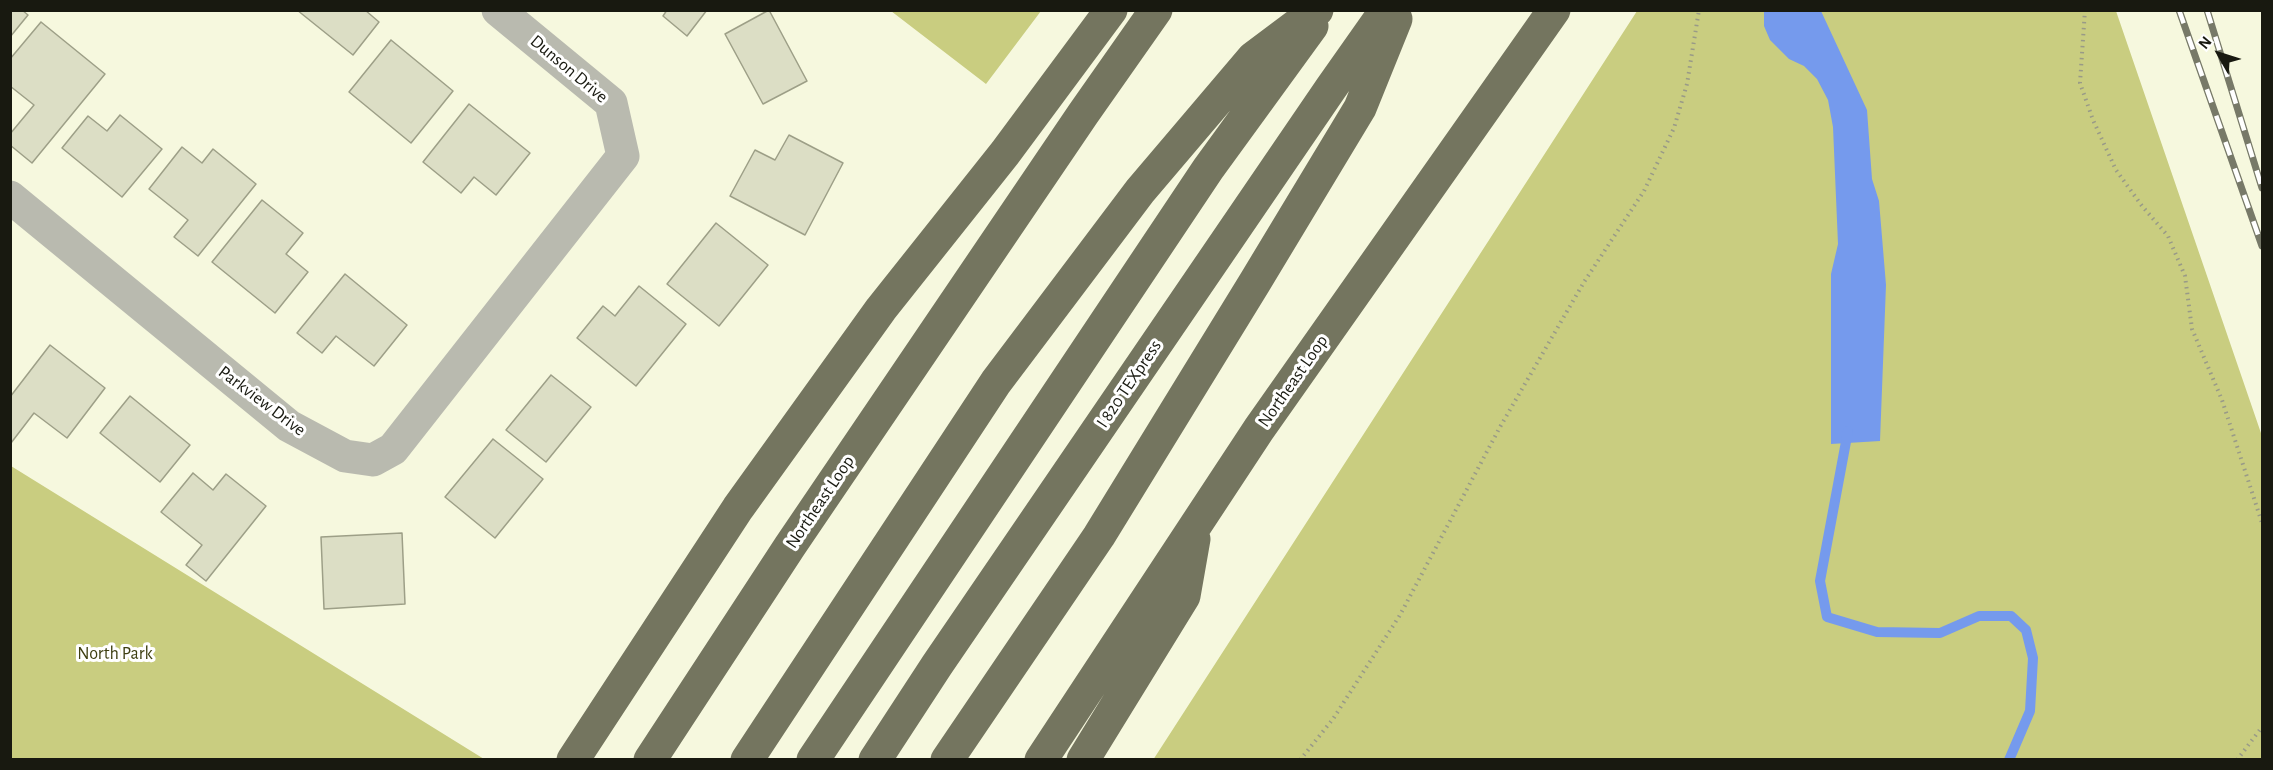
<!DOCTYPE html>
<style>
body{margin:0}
#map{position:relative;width:2273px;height:770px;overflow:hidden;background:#f6f8de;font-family:"Alegreya Sans",sans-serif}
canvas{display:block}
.frame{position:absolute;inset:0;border:12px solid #181910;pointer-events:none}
.north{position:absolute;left:2189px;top:24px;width:60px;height:60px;-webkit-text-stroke:4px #fff;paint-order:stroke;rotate:309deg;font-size:16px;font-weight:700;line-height:24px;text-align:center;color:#181910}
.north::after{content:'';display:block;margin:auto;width:21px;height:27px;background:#181910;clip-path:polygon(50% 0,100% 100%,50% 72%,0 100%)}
</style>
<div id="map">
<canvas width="2273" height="770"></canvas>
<div class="frame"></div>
<div class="north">N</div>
</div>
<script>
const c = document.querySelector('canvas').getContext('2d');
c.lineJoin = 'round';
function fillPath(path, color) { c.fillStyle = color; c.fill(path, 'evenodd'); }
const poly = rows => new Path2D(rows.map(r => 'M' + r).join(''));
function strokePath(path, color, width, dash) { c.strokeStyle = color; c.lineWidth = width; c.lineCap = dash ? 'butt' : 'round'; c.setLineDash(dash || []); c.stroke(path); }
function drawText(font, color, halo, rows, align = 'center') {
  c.font = font + ' "Alegreya Sans",sans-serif'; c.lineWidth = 6; c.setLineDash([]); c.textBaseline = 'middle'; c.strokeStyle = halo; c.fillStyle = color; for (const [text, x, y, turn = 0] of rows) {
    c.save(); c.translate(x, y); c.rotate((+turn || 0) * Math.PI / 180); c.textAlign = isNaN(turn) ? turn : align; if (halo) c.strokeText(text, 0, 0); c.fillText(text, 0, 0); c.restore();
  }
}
fillPath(poly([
 [891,11,1041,11,986,84],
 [1637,11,2116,11,2262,436,2262,759,1153,760],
 [11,466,484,759,11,759]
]), '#c9cd80');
fillPath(poly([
 [1764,11,1821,11,1867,110,1872,179,1879,201,1886,285,1880,441,1831,444,1831,274,1838,244,1833,127,1828,100,1817,79,1804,66,1789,59,1770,40,1764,26]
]), '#759aed');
strokePath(poly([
 [1848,431,1820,581,1827,617,1877,632,1940,633,1979,616,2011,616,2026,630,2033,658,2030,711,2009,760]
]), '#759aed', 10);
const building = poly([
 [10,10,22,10,28,15,10,37,10,10],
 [297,10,365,10,379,22,353,55,297,10],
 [667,10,707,10,687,36,663,16,667,10],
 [769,10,807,81,763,104,725,34,769,10],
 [41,22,105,74,32,163,10,145,10,134,34,105,10,86,10,59,41,22],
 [391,40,453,91,411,143,349,92,391,40],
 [469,104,530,153,496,195,474,177,461,193,423,162,469,104],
 [120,115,162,149,122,197,62,148,88,116,107,131,120,115],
 [789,135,843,163,805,235,730,196,755,150,775,160,789,135],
 [182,147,202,163,213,149,256,184,198,256,174,237,188,220,149,189,182,147],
 [262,200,303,233,286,254,308,272,275,313,212,262,262,200],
 [716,223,768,265,719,326,667,284,716,223],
 [345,274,407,325,374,366,336,336,322,353,297,333,345,274],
 [639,286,686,324,636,386,577,338,603,306,615,316,639,286],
 [50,345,105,388,67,438,34,413,11,443,10,397,50,345],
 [551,375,591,407,546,462,506,430,551,375],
 [130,396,190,445,160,482,100,433,130,396],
 [493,439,543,479,495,538,445,497,493,439],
 [193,473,213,490,226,474,266,506,206,581,186,565,202,545,161,512,193,473],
 [402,533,405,604,324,609,321,537,402,533]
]);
fillPath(building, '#dcdec5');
strokePath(building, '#9d9f87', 1.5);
strokePath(poly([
 [2085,10,2080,83,2093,120,2116,170,2142,206,2168,236,2185,276,2192,329,2222,400,2262,523],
 [1300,760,1333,719,1400,615,1500,427,1584,282,1644,191,1674,128,1687,84,1699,10],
 [2237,760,2262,727]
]), '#999a87', 4, [1.5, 4.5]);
strokePath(poly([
 [10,197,289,426,345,456,373,460,393,449,623,156,611,103,498,10]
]), '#b9baaf', 33);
strokePath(poly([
 [573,760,738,508,881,309,1005,153,1111,10],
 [650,760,790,546,1083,114,1156,10],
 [747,760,996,382,1140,191,1253,58,1317,10],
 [813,760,1208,169,1312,26],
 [875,760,937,665,1331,88,1386,10],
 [947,760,1099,536,1255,282,1360,108,1396,19],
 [1041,760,1259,429,1554,10],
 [1083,760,1184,596,1194,539]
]), '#74755f', 33);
const rail = poly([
 [2179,10,2262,246],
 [2207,10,2262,188]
]);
strokePath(rail, '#777968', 7);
strokePath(rail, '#fff', 4.5, [14]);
drawText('18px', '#181910', '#fff', [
 ["Dunson Drive",569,69,40],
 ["Northeast Loop",1293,381,-55],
 ["I 820 TEXpress",1129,384,-56],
 ["Parkview Drive",262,401,37],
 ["Northeast Loop",820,502,-56]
]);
drawText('18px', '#3e3f12', '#fff', [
 ["North Park",115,654]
]);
</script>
